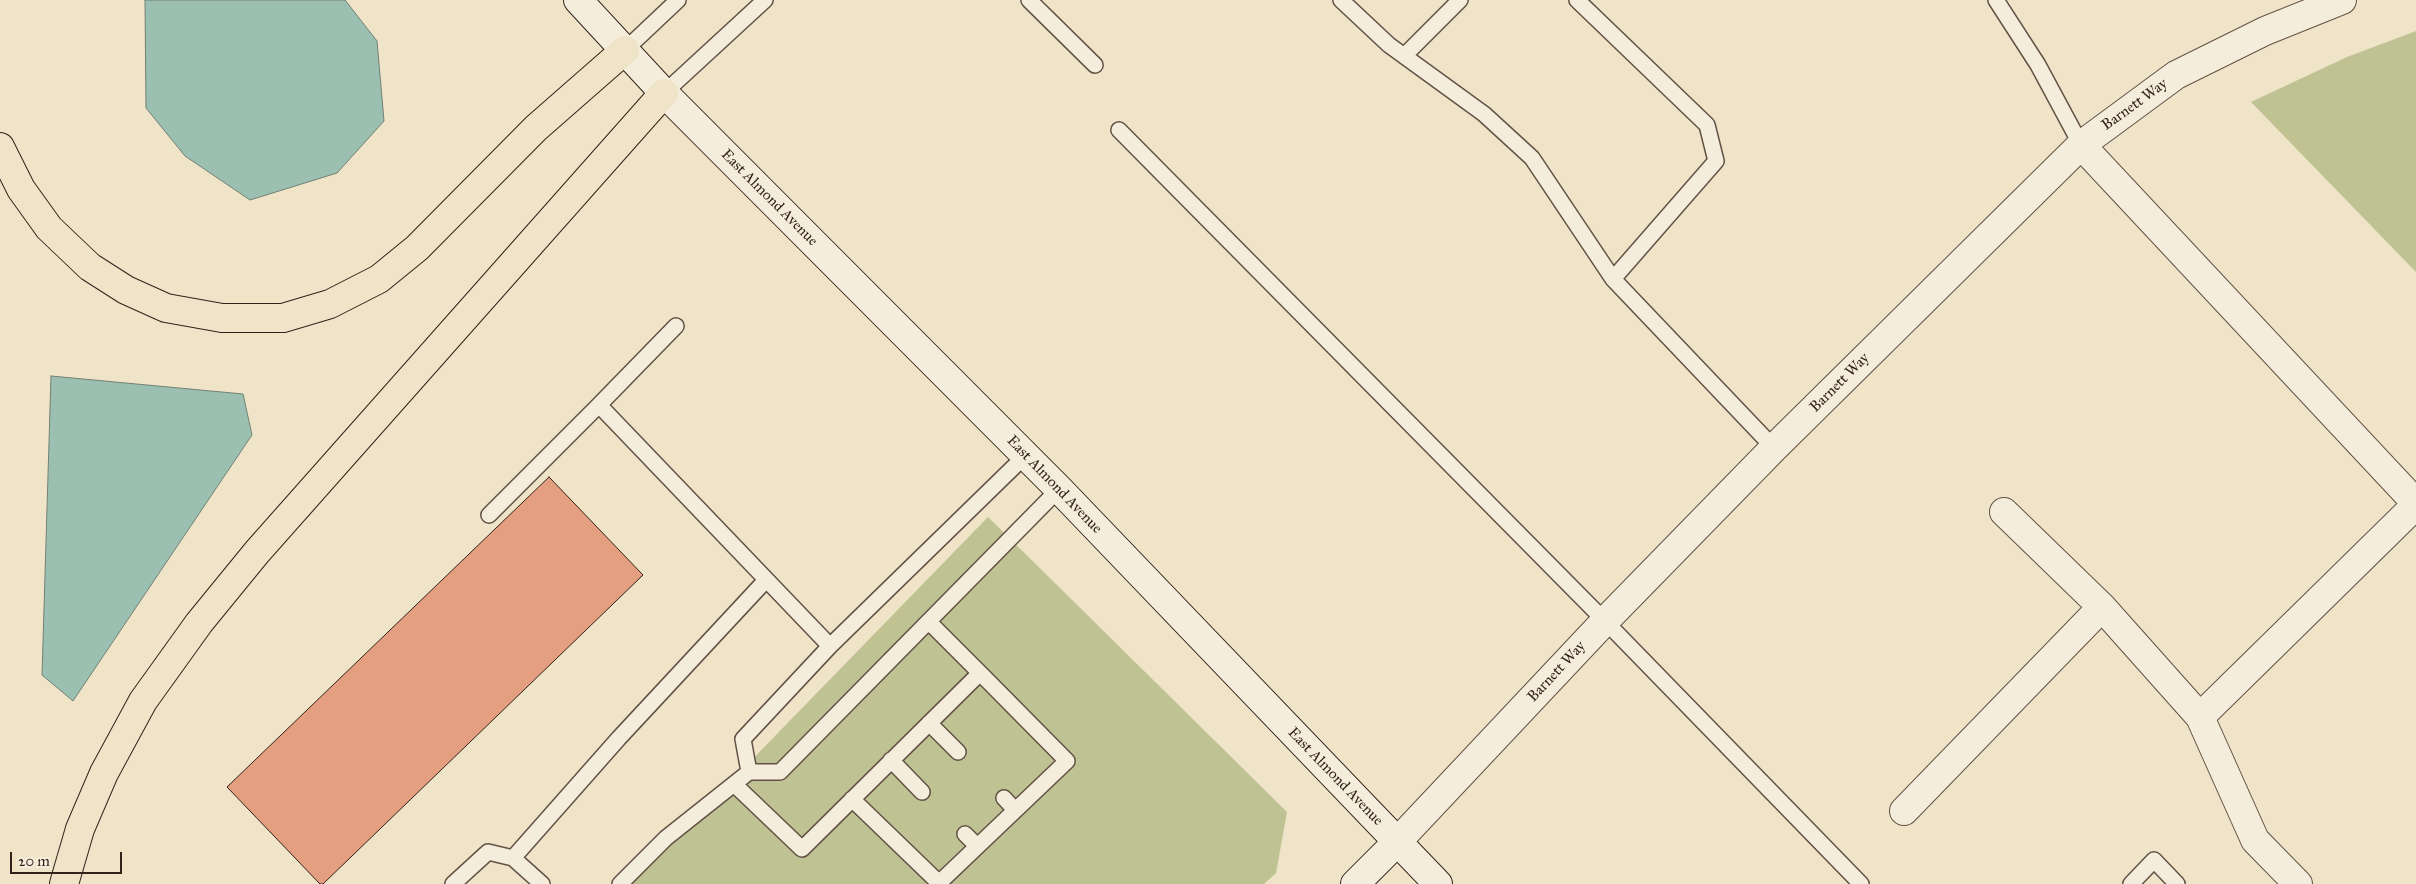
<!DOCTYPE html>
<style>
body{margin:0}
#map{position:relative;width:2416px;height:884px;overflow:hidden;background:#efe3c8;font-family:"IM FELL Great Primer",serif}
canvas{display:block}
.scale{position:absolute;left:10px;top:852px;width:112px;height:22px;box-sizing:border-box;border:2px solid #34221a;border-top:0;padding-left:6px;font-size:15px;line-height:18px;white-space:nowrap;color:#34221a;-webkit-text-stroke:4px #f5eddb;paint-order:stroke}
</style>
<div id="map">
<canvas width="2416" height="884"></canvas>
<div class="scale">20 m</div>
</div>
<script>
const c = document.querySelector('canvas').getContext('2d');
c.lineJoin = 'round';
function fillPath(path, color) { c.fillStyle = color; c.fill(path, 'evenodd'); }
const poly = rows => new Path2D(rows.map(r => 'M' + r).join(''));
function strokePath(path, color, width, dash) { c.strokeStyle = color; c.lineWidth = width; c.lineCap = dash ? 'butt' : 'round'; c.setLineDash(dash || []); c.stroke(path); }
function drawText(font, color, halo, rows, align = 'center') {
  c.font = font + ' "IM FELL Great Primer",serif'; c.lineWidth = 4.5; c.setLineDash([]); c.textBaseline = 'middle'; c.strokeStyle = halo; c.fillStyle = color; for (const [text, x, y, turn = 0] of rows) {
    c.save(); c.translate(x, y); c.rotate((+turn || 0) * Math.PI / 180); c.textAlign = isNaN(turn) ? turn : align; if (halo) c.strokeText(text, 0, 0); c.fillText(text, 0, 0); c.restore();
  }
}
fillPath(poly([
 [2416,31,2416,272,2251,102,2347,57],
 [988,517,1287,812,1276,873,1264,884,631,884]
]), '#bfc292');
const water = poly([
 [145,0,345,0,377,41,384,121,337,173,250,200,185,156,146,108,145,0],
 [51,376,243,394,252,435,73,701,42,675,51,376]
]);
fillPath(water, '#9bbfb0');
strokePath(water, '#728074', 1);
const building = poly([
 [549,477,643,575,323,884,320,884,227,787,549,477]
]);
fillPath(building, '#e39f80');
strokePath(building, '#34221a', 1);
const lane = poly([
 [1029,0,1095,65],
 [1341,0,1389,45,1484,114,1532,158,1613,279,1774,448],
 [1577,0,1707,125,1716,161,1613,279],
 [1996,0,2038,65,2081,145],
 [625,50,678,0],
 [1404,56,1460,0],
 [664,93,765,0],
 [1119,130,1605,621,1861,884],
 [599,405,676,326],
 [489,515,599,405,830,646],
 [929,723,958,752],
 [891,760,922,792],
 [749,772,743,739,830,646,1026,455],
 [734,784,802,849,980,673,929,622],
 [1004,798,1015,810],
 [852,799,939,883,1067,761,980,673],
 [965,834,977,846],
 [453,884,488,852,513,858],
 [542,884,513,858,619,738,766,580],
 [620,884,666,838,749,772,780,772,1059,489],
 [2131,884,2154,860,2177,884]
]);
const street = poly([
 [2081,145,2416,503],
 [2004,512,2102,607,2200,717,2255,840,2298,884],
 [2200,717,2416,505],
 [1904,811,2102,607],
 [1397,842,1605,621,1774,448,2081,145,2176,75,2265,31,2342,0]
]);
const secondary = poly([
 [578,0,664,93,1059,489,1438,884],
 [1355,884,1397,842]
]);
const highway = poly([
 [0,147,21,189,49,228,90,267,126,290,166,308,222,318,283,318,330,304,379,279,417,248,536,128,625,50],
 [64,884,80,829,104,773,143,701,199,623,257,552,664,93]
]);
strokePath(lane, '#635246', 18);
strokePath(street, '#635246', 30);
strokePath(secondary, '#34221a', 30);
strokePath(highway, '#34221a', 30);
strokePath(lane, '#f5eddb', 15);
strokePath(street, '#f5eddb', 28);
strokePath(secondary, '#f5eddb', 28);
strokePath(highway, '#efe3c8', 28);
drawText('15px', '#34221a', '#f5eddb', [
 ["Barnett Way",2135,105,-36],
 ["East Almond Avenue",769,198,45],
 ["Barnett Way",1840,383,-45],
 ["East Almond Avenue",1054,485,46],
 ["Barnett Way",1557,672,-47],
 ["East Almond Avenue",1335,777,46]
]);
</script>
